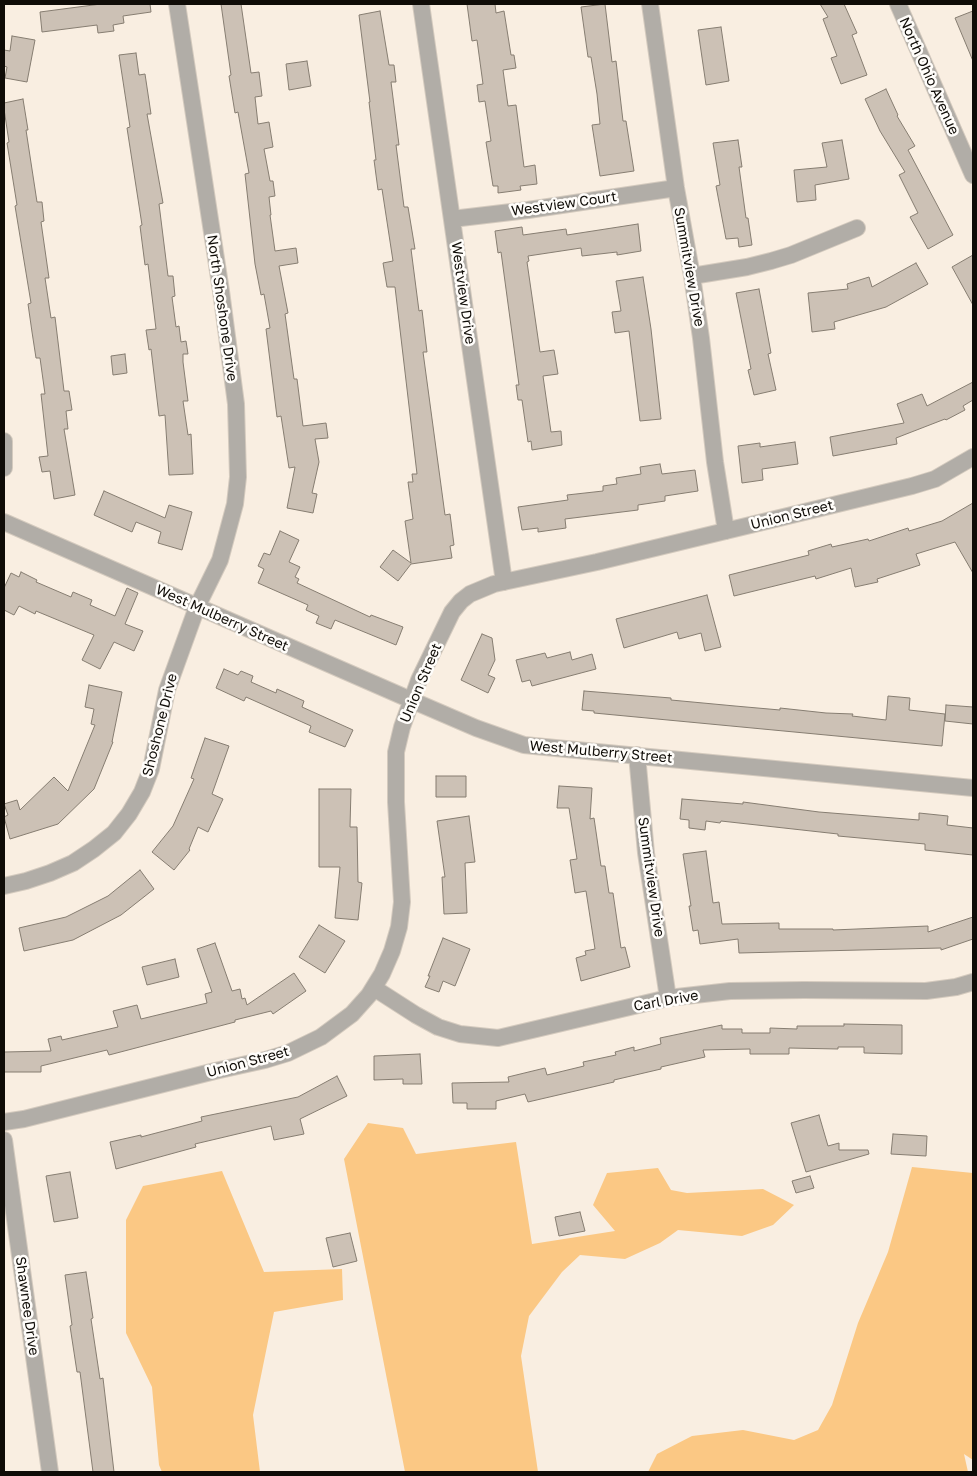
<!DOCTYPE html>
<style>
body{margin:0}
#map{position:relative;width:977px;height:1476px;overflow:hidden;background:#f9eee1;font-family:"Golos Text",sans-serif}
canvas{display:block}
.frame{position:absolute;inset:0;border:5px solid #0f0c07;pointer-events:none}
</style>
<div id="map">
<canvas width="977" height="1476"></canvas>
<div class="frame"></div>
</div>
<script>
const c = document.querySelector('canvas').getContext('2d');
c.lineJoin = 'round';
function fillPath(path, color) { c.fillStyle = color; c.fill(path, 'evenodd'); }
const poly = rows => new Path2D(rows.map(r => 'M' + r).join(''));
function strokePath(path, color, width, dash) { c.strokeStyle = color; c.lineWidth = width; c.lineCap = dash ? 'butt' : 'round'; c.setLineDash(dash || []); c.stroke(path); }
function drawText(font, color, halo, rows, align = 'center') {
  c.font = font + ' "Golos Text",sans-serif'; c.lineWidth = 5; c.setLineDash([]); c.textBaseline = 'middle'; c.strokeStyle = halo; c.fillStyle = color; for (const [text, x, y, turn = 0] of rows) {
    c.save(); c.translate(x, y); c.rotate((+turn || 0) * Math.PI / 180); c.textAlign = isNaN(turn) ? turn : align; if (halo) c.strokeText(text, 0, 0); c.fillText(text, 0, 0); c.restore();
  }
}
fillPath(poly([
 [368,1123,403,1128,416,1154,516,1142,532,1244,615,1231,593,1205,607,1173,658,1168,671,1190,687,1193,763,1189,794,1205,773,1225,742,1236,678,1230,660,1243,625,1259,580,1255,562,1272,529,1316,521,1356,538,1472,405,1472,344,1159],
 [912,1167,973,1173,973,1460,964,1454,968,1472,648,1472,657,1454,692,1436,743,1430,794,1440,818,1430,832,1405,858,1323,888,1252],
 [222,1171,264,1272,342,1269,343,1300,274,1312,253,1415,260,1472,162,1472,159,1465,152,1387,126,1333,126,1220,143,1186]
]), '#fbc884');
const building = poly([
 [101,4,150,4,151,12,123,16,124,23,113,25,114,31,98,33,97,25,42,32,40,12,101,4],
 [221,4,241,4,251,73,259,72,262,96,255,97,258,124,269,122,273,147,264,149,270,181,273,181,275,196,269,197,271,215,270,215,275,251,296,248,298,263,279,266,288,313,285,314,294,379,297,379,303,426,326,423,328,438,315,439,319,462,312,493,317,494,313,513,287,508,295,467,289,468,281,416,277,417,266,329,270,328,264,294,261,295,255,264,245,174,249,173,238,112,235,113,229,76,231,75,221,4],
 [467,4,495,4,496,13,504,11,511,55,514,55,516,68,503,70,508,106,516,105,524,167,535,165,537,184,520,186,521,190,498,193,498,186,493,186,486,142,491,141,485,101,479,102,477,85,483,84,477,40,472,41,467,4],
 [605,4,612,62,616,61,623,121,626,121,634,171,600,176,592,125,600,124,597,94,591,57,588,57,581,7,605,4],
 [820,4,844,4,857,33,852,35,867,75,841,84,831,58,837,56,823,19,828,17,820,4],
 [380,11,389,65,394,65,396,82,391,82,399,145,396,145,404,207,408,207,415,249,411,249,419,311,422,310,427,352,423,352,445,515,450,514,454,545,450,546,452,558,411,564,398,581,380,567,393,550,411,563,405,521,413,519,408,482,413,482,412,474,417,474,395,287,387,287,383,263,393,261,382,189,378,190,374,160,376,160,369,102,370,102,359,15,380,11],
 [973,11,973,61,955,18,973,11],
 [721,27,729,81,706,85,698,30,721,27],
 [12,36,35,40,27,82,5,78,7,67,4,66,4,50,10,51,12,36],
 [136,53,139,75,145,74,151,114,147,114,163,203,159,204,168,276,173,276,175,296,172,297,176,327,179,326,181,342,186,341,188,354,183,354,183,362,188,401,183,401,188,435,191,434,193,474,169,475,165,415,159,416,151,349,149,350,146,330,156,329,148,264,145,265,140,226,142,225,127,128,130,127,119,55,136,53],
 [307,61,311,86,289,90,286,64,307,61],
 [886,89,898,115,897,116,915,146,908,150,953,235,928,249,910,217,918,213,899,175,905,172,880,131,865,99,886,89],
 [23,99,28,130,26,130,37,202,42,202,44,221,41,222,49,278,45,278,51,318,55,317,64,391,69,391,72,410,66,411,68,429,64,429,75,495,54,499,50,471,42,472,39,457,48,456,41,394,45,394,40,358,36,358,32,332,28,304,31,303,15,206,17,205,7,143,9,142,4,109,4,103,23,99],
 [738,140,742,167,739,167,746,218,748,218,752,245,739,247,738,238,726,239,716,186,720,185,713,143,738,140],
 [842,140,849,179,815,185,816,200,797,202,794,170,827,167,822,143,842,140],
 [638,224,641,251,617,255,617,252,582,256,581,248,528,256,529,261,527,262,540,352,554,350,558,374,543,376,551,432,561,431,562,445,532,450,531,441,528,442,522,400,518,400,516,385,519,385,501,252,498,253,495,231,522,227,523,235,566,229,567,235,638,224],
 [973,255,973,305,952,267,973,255],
 [916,263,928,284,886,307,834,322,835,329,812,332,808,293,848,289,847,284,869,277,872,287,916,263],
 [643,277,651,329,661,419,640,421,629,331,615,333,612,312,621,311,616,281,643,277],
 [759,289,771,353,768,354,776,390,754,395,748,370,751,369,736,293,759,289],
 [125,354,127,373,113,375,111,356,125,354],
 [973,382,973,400,963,406,965,410,946,420,945,419,896,438,897,444,833,456,830,437,904,423,897,404,922,394,927,406,973,382],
 [795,442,798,464,762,469,763,480,742,483,738,446,760,443,760,447,795,442],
 [660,464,662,474,695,470,698,491,665,496,665,501,638,505,638,510,565,519,566,528,538,532,538,528,522,530,518,507,568,500,567,495,603,491,603,486,617,484,616,478,641,474,640,467,660,464],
 [104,491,165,518,169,505,192,512,182,550,158,543,161,532,136,522,132,532,94,515,104,491],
 [973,503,973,573,955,542,916,554,920,565,877,579,878,582,855,587,851,568,816,579,815,576,734,596,729,575,809,555,808,551,831,544,832,547,868,539,869,541,908,528,909,531,942,521,973,503],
 [280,531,299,540,289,562,300,567,295,577,299,579,297,583,370,617,371,615,403,627,396,645,335,620,331,629,316,623,319,616,306,610,308,605,258,583,264,569,258,566,264,553,270,555,280,531],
 [21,572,37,580,36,582,71,597,73,592,92,600,90,605,115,616,127,588,138,593,125,624,143,631,134,651,114,642,100,669,82,660,94,635,36,611,35,614,19,606,14,615,4,610,4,588,11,573,19,577,21,572],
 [707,595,721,647,705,651,701,633,679,639,677,632,624,648,616,619,707,595],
 [482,634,492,638,495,660,488,675,495,678,488,693,461,680,482,634],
 [570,652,572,660,592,654,596,669,532,686,530,680,522,682,516,660,545,653,547,658,570,652],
 [224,669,238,675,241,671,253,676,251,682,276,693,277,689,304,701,302,707,353,730,345,747,309,732,311,726,246,697,244,701,216,688,224,669],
 [89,685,122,692,112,742,113,742,94,789,58,824,10,839,4,817,8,815,4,804,17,800,20,810,54,777,68,791,95,725,91,724,94,709,85,707,89,685],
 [584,691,671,698,671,700,735,706,780,710,780,708,826,713,853,714,852,716,886,720,888,696,910,698,909,710,945,714,942,746,594,713,594,711,582,710,584,691],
 [946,705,973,707,973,724,945,721,946,705],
 [205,738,229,746,212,794,223,799,208,832,198,827,189,849,190,850,174,870,152,852,173,826,194,779,191,778,205,738],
 [436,776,466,776,466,797,436,797,436,776],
 [559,786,592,788,590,819,594,818,601,866,605,866,609,893,613,893,621,948,625,947,630,967,581,981,576,958,586,955,585,951,595,949,586,891,575,893,570,860,577,859,569,808,557,808,559,786],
 [319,789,351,789,350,827,357,827,358,882,362,883,358,920,335,918,340,867,319,867,319,789],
 [682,799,743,804,743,802,819,812,919,820,919,813,948,816,947,825,973,828,973,855,925,850,925,844,838,836,838,834,721,821,720,823,706,821,705,830,689,828,689,820,680,819,682,799],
 [469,816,475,862,465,863,467,913,444,914,442,877,445,877,437,821,469,816],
 [706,851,713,903,719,902,722,924,779,923,779,929,833,929,833,930,928,926,928,932,973,917,973,939,941,950,941,948,739,953,738,939,700,944,698,930,693,931,689,906,691,906,683,854,706,851],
 [140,870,154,889,121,915,73,940,24,951,19,928,66,917,108,896,140,870],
 [319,925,345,941,325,973,299,957,319,925],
 [443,938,470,949,455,986,443,981,439,992,425,987,430,976,428,976,443,938],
 [215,943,232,991,240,989,242,999,245,998,247,1005,294,973,306,991,273,1014,271,1011,235,1020,235,1022,109,1055,107,1050,41,1066,41,1072,4,1072,4,1052,51,1051,48,1039,61,1036,62,1040,118,1027,113,1011,137,1005,141,1019,207,1003,205,994,212,992,197,949,215,943],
 [175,959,179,977,147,985,142,967,175,959],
 [844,1024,902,1025,902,1054,864,1053,864,1047,838,1047,838,1049,789,1048,789,1054,750,1054,750,1049,703,1050,705,1057,661,1067,661,1069,614,1080,614,1082,528,1102,525,1094,496,1101,496,1109,467,1109,467,1103,453,1103,452,1083,509,1082,508,1077,545,1068,547,1075,584,1066,583,1062,616,1055,615,1052,634,1047,634,1051,661,1044,660,1038,722,1025,722,1029,742,1029,742,1033,770,1033,770,1028,797,1029,797,1026,844,1026,844,1024],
 [420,1054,422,1084,403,1084,403,1079,374,1080,374,1056,420,1054],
 [337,1076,347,1096,300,1119,304,1134,274,1140,271,1126,195,1144,196,1147,116,1169,110,1142,141,1135,141,1137,202,1121,201,1117,298,1097,337,1076],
 [819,1115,828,1146,839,1143,839,1150,868,1150,869,1154,806,1172,791,1123,819,1115],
 [893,1134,927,1136,926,1156,891,1154,893,1134],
 [70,1172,78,1218,54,1222,46,1176,70,1172],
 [810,1176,814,1188,796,1193,792,1181,810,1176],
 [580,1212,585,1231,559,1236,555,1217,580,1212],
 [350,1233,357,1261,333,1267,326,1238,350,1233],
 [86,1272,93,1318,91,1319,100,1379,103,1378,114,1472,93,1472,80,1372,77,1372,70,1326,72,1325,65,1275,86,1272]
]);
fillPath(building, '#ccc1b5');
strokePath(building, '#867d71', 1);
const street = poly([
 [421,4,504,582],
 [650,4,676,188,692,276,701,338,715,462,726,531],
 [898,4,973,175],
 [452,219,528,210,676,188],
 [692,276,747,267,771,261,791,255,857,228],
 [4,441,4,468],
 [4,522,411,700,476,728,524,745,973,788],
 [637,755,646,853,668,998],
 [4,886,26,881,50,873,73,863,94,849,114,833,129,814,142,792,151,769,167,690,197,607,220,560,235,504,238,477,236,404,221,291,177,4],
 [374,988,416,1015,438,1027,460,1034,498,1038,668,998,730,991,804,990,926,991,956,987,973,982],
 [4,1122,24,1119,215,1071,265,1060,288,1053,321,1037,352,1014,369,995,382,974,392,951,399,927,402,902,396,802,396,752,402,727,419,680,452,612,461,601,470,594,494,584,597,562,912,486,935,479,973,457],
 [4,1140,50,1472]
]);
strokePath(street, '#d4cabe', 18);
strokePath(street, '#b1ada7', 16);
drawText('14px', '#0f0c07', '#fffdfa', [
 ["North Ohio Avenue",929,76,66],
 ["Westview Court",564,204,-8],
 ["Summitview Drive",689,267,80],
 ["Westview Drive",463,293,82],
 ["North Shoshone Drive",222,308,82],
 ["Union Street",792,515,-14],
 ["West Mulberry Street",222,618,24],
 ["Union Street",421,683,-67],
 ["Shoshone Drive",160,725,-76],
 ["West Mulberry Street",601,752,5],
 ["Summitview Drive",651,877,82],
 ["Carl Drive",666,1001,-10],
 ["Union Street",248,1062,-15],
 ["Shawnee Drive",27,1306,82]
]);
</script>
